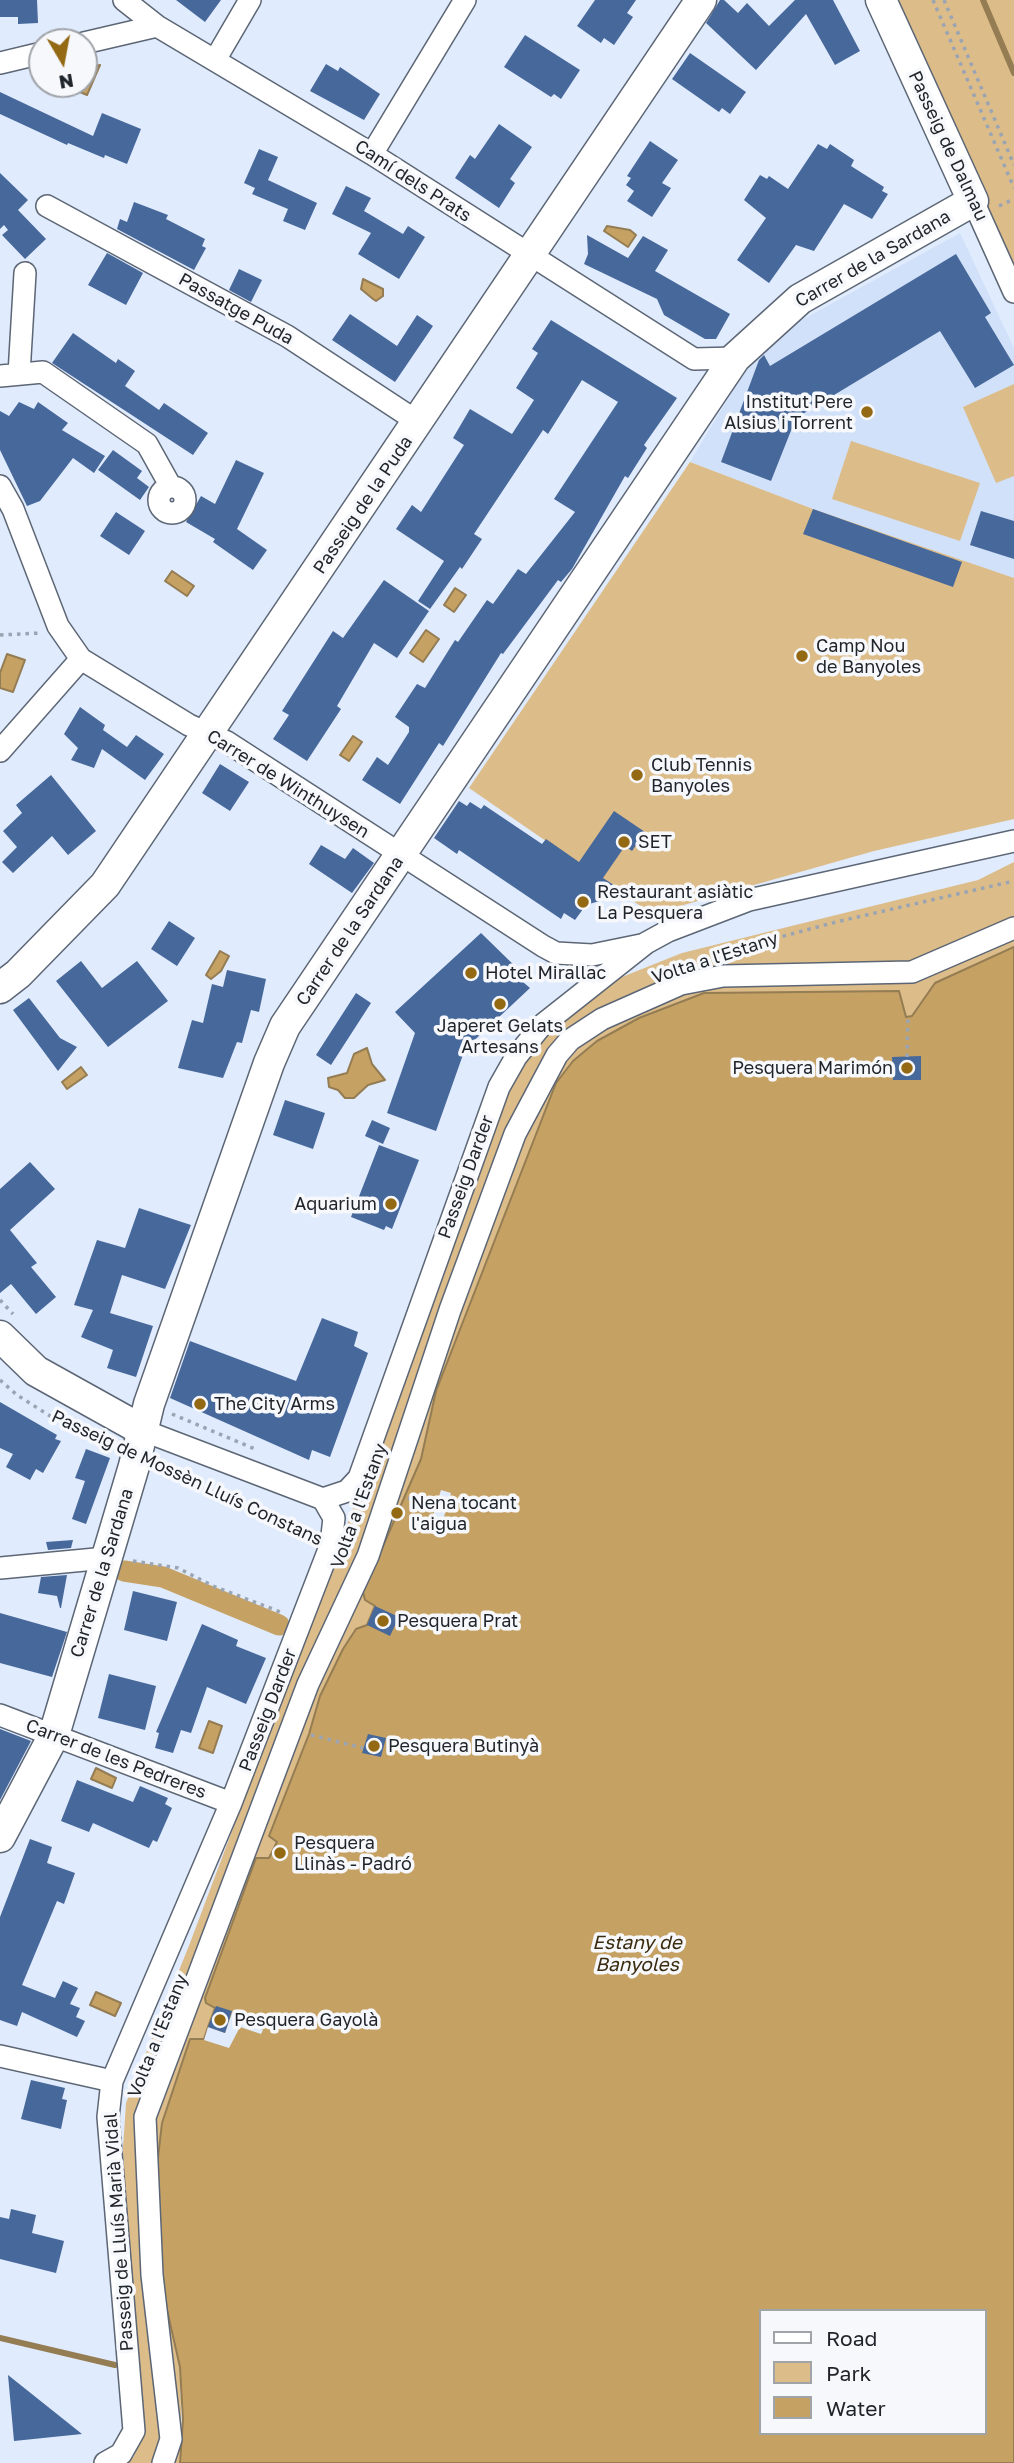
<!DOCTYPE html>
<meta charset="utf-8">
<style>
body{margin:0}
#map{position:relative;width:1014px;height:2463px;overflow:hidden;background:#e0ebfd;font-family:"Golos Text",sans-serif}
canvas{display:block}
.legend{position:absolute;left:759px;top:2309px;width:228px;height:126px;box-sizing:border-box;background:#f6f8fc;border:2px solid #a0a3a8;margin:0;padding:9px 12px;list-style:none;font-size:21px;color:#1f242a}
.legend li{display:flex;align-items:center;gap:14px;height:35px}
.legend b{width:35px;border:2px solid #a0a3a8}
.north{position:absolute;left:28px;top:28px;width:70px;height:70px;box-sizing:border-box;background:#f6f8fc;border:2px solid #a0a3a8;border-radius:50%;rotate:170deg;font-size:19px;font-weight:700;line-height:28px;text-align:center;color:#1f242a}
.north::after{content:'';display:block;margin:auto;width:24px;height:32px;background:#946914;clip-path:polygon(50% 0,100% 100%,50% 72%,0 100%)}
</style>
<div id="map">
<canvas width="1014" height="2463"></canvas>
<ul class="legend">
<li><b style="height:9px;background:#fff"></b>Road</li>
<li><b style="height:19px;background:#dcbc88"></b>Park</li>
<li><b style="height:19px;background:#c6a164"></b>Water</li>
</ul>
<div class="north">N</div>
</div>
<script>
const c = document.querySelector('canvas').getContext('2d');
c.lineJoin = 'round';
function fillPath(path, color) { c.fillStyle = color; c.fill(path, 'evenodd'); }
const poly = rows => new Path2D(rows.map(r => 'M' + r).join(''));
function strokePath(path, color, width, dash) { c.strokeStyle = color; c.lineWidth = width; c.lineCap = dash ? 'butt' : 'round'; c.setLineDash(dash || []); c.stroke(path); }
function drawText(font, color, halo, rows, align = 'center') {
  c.font = font + ' "Golos Text",sans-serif'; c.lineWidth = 7; c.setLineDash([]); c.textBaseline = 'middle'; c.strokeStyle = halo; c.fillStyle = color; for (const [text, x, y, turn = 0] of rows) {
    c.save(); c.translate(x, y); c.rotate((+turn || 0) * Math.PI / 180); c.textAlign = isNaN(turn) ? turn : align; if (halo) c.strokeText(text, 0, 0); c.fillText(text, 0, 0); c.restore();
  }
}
fillPath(poly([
 [960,233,1014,348,1014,578,813,509,690,462,739,380,762,352,798,322]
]), '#d1e1f9');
fillPath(poly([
 [889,0,1014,0,1014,278],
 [1014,384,1014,476,996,483,963,407],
 [851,441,980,483,960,541,832,499],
 [690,462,813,509,1014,578,1014,819,874,851,652,914,469,788],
 [1014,862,1014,947,935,983,912,1016,906,1017,899,991,704,993,639,1018,597,1041,556,1083,436,1391,421,1459,386,1537,375,1606,204,2040,162,2288,180,2367,182,2453,180,2463,127,2463,134,2456,142,2434,125,2206,123,2148,126,2103,190,1943,424,1320,505,1094,533,1046,568,1014,617,979,682,953,978,880]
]), '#dcbc88');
const water = poly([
 [100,65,87,95,73,89,75,84,84,84,84,69,100,65],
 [607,226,630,230,636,235,628,247,604,231,607,226],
 [363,279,383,289,383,296,376,301,373,299,361,289,363,279],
 [172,571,194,586,187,596,165,581,172,571],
 [455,588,466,595,454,612,444,605,455,588],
 [426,630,439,639,423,662,410,653,426,630],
 [7,654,25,660,13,692,0,688,0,673,7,654],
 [353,736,362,742,349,761,340,755,353,736],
 [1014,947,1014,2463,180,2463,183,2420,180,2367,162,2288,156,2175,162,2123,190,2039,204,2039,208,2027,215,2008,206,2003,205,1998,256,1858,269,1858,277,1842,269,1836,309,1734,320,1696,343,1649,356,1629,367,1625,375,1606,365,1600,363,1592,421,1459,436,1391,556,1083,573,1061,597,1041,639,1018,704,993,899,991,906,1017,912,1016,935,983,1014,947],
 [760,2311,984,2311,984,2433,760,2433,760,2311],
 [220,951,229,956,221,971,211,979,206,975,220,951],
 [367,1048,372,1064,385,1080,368,1085,354,1098,345,1098,338,1090,329,1087,328,1078,347,1073,354,1054,367,1048],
 [81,1067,87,1075,67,1089,62,1082,81,1067],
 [209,1721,222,1726,213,1753,199,1748,209,1721],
 [96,1768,116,1778,112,1788,91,1779,96,1768],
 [96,1992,121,2003,115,2016,90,2005,96,1992]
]);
fillPath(water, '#c6a164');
strokePath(water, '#947c53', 2);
fillPath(poly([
 [441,1490,451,1493,441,1527,436,1526,434,1534,418,1529,420,1522,430,1525],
 [232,2013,243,2017,242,2022,263,2030,261,2034,240,2027,229,2048,204,2040,208,2027,225,2033]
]), '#e0ebfd');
strokePath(poly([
 [983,0,1014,73],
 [0,2338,115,2365]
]), '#947c53', 6);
strokePath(poly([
 [124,1571,163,1577,279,1625]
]), '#c6a164', 21);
fillPath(poly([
 [0,0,37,0,38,23,18,24,18,17,0,17],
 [176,0,221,0,205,22],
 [595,0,636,0,627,13,633,17,614,45,604,38,601,43,577,26],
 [720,0,724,0,738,13,747,3,769,26,795,0,833,0,860,51,835,65,806,14,756,70,706,23],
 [525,35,580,70,561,99,554,94,551,97,504,67],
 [690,53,746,92,730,114,722,108,719,112,672,79],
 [326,64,338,71,340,67,380,94,364,120,310,91],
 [0,92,93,136,102,113,141,129,127,164,105,155,104,158,68,143,67,145,0,114],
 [499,124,532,147,510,179,515,183,499,208,455,178,470,155,475,159],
 [650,141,678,160,662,183,671,188,652,217,627,201,634,191,626,185,631,178,627,176],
 [818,144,827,149,830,144,854,160,851,166,884,187,882,191,888,194,872,219,844,204,814,251,796,245,769,283,737,260,766,218,744,200,760,175,767,179,769,176,788,189],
 [259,149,278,157,268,180,317,203,305,230,283,221,288,209,252,194,255,188,244,183],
 [0,173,28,200,18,210,46,239,25,259,2,235,8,230,4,225,0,229],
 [346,186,371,198,364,211,403,234,408,226,425,237,399,279,358,254,371,233,332,214],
 [134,202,168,215,166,219,205,239,202,246,206,248,194,270,117,229,120,219,127,222],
 [587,235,628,258,643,236,668,250,655,271,730,314,716,339,705,339,664,315,657,299,584,264,588,254],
 [107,253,143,273,126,305,88,285],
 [956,254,991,313,985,317,1014,365,975,388,940,331,796,418,771,481,721,462,759,360,764,355,770,366],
 [239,269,262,280,251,302,229,290],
 [350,314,397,346,417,315,433,326,395,382,332,340],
 [551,320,677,398,644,445,647,448,628,478,625,476,572,569,561,582,558,580,503,654,501,653,443,746,439,743,400,804,362,780,377,757,388,765,409,732,409,727,395,717,417,684,425,688,455,640,458,642,487,600,493,604,518,569,526,574,575,512,554,499,618,402,582,380,548,434,543,430,474,534,482,539,462,569,460,567,430,609,418,601,444,561,396,529,412,505,421,512,464,445,453,438,470,409,512,434,534,400,516,388,538,353,532,349],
 [73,333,116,363,118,359,135,371,125,386,159,410,164,403,208,433,193,455,52,363],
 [19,402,34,409,38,402,68,423,62,430,105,456,94,473,73,458,40,501,27,506,0,450,0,411,9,416],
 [113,450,142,471,137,478,149,487,140,500,98,470],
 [236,460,264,473,237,529,267,550,253,570,213,542,215,539,186,522,201,496,215,504],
 [813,509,962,562,953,587,803,534],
 [981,511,1014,521,1014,559,970,545],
 [116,512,145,531,129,555,100,536],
 [384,580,429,611,397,658,374,643,337,706,341,709,307,761,273,739,289,715,282,711,333,631,343,638],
 [80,707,105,725,103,730,127,747,136,735,164,754,145,780,102,749,94,768,71,760,78,748,64,734],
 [220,764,249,782,230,811,202,793],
 [51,775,96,831,68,855,52,836,13,873,2,862,17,847,3,831,22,813,16,805],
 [459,801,467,806,470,802,481,809,484,805,542,844,546,839,579,862,614,811,645,832,632,851,625,846,603,878,626,893,586,905,575,920,564,913,561,919,459,850,457,854,434,838],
 [321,845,345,859,353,848,374,863,352,893,309,864],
 [169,921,195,938,177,966,151,949],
 [481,933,520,971,516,976,530,988,465,1049,436,1131,387,1113,415,1033,395,1012],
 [81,961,102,988,137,961,168,1001,108,1047,56,981],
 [227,970,266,979,259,1012,251,1010,242,1043,237,1042,223,1078,178,1068,192,1020,203,1023,212,984,223,987],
 [356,993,371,1003,331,1065,316,1055],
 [29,998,60,1038,77,1047,58,1071,13,1010],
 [921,1056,921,1080,893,1080,892,1057],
 [285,1100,325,1113,313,1149,273,1135],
 [372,1120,390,1128,383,1144,365,1136],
 [379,1145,419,1160,392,1229,386,1226,384,1230,351,1217],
 [30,1162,55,1189,10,1230,37,1263,31,1267,56,1297,36,1314,11,1284,0,1293,0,1189],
 [139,1208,191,1225,165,1289,122,1275,110,1313,153,1326,136,1377,107,1368,113,1350,81,1337,93,1310,74,1305,97,1240,125,1248],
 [322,1318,358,1332,354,1346,368,1353,330,1457,312,1450,309,1460,170,1398,190,1341,296,1381],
 [0,1402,57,1435,55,1439,61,1441,43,1473,36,1469,30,1480,6,1467,13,1454,0,1448],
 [86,1449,110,1458,86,1524,72,1519,85,1481,75,1478],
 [73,1540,71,1548,48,1550,46,1542],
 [67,1575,61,1608,60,1608,57,1596,38,1593,41,1577],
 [133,1591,177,1602,167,1641,124,1630],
 [375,1606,399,1617,390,1636,367,1625],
 [0,1613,67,1632,52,1677,0,1663],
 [202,1624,238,1640,236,1646,266,1658,246,1704,207,1687,191,1733,181,1730,173,1753,155,1748,159,1733,156,1732],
 [109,1674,156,1686,145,1730,98,1718],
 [0,1729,31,1741,0,1800],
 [368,1734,386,1738,381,1757,362,1753],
 [77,1780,133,1802,140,1786,168,1798,165,1804,172,1808,157,1842,153,1840,149,1848,93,1823,89,1832,61,1821],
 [30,1839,52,1847,47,1863,75,1873,64,1904,57,1901,22,1985,55,1998,63,1981,78,1988,70,2004,80,2008,76,2017,85,2021,77,2037,22,2012,17,2026,0,2020,0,1917],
 [216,2006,232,2011,225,2033,208,2027],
 [31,2080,65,2088,62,2099,67,2100,61,2129,21,2119],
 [11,2209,36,2215,32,2233,64,2241,56,2273,0,2259,0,2217,9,2219],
 [8,2375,82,2434,14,2441]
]), '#47689b');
const street = poly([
 [124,0,157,26],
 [84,43,157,26,372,154,694,359,735,358],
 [215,60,250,0],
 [0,63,42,53],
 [372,154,465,0],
 [973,201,1014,292],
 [47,206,287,336,418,422],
 [19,374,25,273],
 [0,376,43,372,147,444,171,487],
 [0,486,13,509,58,626,81,659,189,725,227,742,543,946,556,953,592,955,641,945],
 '159 500a13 13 0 1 1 26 0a13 13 0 1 1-26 0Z',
 [0,751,81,659],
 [142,1430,323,1499],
 [323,1499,347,1491,359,1478,499,1087,516,1057,541,1026,646,943,668,931,749,900,1014,841],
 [0,1568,106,1558],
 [0,1715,231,1803],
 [0,2056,112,2081],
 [105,2463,121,2454,134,2431,108,2117,112,2081,231,1803,331,1544,334,1518,323,1499],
 [163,2463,171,2439,152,2275,145,2117,308,1684,368,1556,450,1310,515,1134,557,1055,570,1040,602,1019,681,984,723,976,912,972,1014,928]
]);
const secondary = poly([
 [0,988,18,974,105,885,701,0],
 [0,1336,36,1371,142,1430],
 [0,1837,54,1735,134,1466,149,1404,269,1063,285,1026,735,358,800,299,973,201,881,0]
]);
strokePath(street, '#5c6675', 24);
strokePath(secondary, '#5c6675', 33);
strokePath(poly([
 [933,0,1014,188],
 [944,0,1014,165],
 [999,206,1014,199],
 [0,635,40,633],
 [717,954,836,922,1014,881],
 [907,1057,908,1017],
 [0,1300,13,1314],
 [0,1380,17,1395,58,1421,112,1446],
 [172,1414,255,1449],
 [157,1467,313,1538],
 [408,1498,422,1503],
 [133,1561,178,1568,213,1586,283,1613],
 [311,1735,363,1748]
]), '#9ba4b2', 3.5, [3.5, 5]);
strokePath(street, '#fff', 21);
strokePath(secondary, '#fff', 30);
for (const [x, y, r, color] of [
 [867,412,7,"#946914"],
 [802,656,7,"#946914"],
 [637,775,7,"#946914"],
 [624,842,7,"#946914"],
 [583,902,7,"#946914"],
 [471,973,7,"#946914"],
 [500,1004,7,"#946914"],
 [907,1068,7,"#946914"],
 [391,1204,7,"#946914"],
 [200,1404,7,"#946914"],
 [397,1513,7,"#946914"],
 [383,1621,7,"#946914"],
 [374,1746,7,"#946914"],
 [280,1853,7,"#946914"],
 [220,2020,7,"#946914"]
]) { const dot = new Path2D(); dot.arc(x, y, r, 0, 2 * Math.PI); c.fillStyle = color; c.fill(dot); strokePath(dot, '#f6f8fc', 2.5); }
drawText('18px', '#1f242a', '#f6f8fc', [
 ["Passeig de Dalmau",948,146,65],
 ["Camí dels Prats",413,181,33],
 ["Carrer de la Sardana",873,259,-30],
 ["Passatge Puda",236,309,29],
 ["Passeig de la Puda",363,505,-56],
 ["Carrer de Winthuysen",288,784,32],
 ["Carrer de la Sardana",350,931,-56],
 ["Volta a l'Estany",715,958,-18],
 ["Passeig Darder",466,1177,-70],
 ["Passeig de Mossèn Lluís Constans",187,1478,25],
 ["Volta a l'Estany",359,1506,-70],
 ["Carrer de la Sardana",102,1573,-73],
 ["Passeig Darder",268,1710,-69],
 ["Carrer de les Pedreres",116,1759,21],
 ["Volta a l'Estany",158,2036,-68],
 ["Passeig de Lluís Marià Vidal",119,2232,-94]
]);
drawText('18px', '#1f242a', '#f6f8fc', [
 ["Institut Pere",853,402,"right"],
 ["Alsius i Torrent",853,423,"right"],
 ["Camp Nou",816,646],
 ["de Banyoles",816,667],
 ["Club Tennis",651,765],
 ["Banyoles",651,786],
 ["SET",638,842],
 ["Restaurant asiàtic",597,892],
 ["La Pesquera",597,913],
 ["Hotel Mirallac",485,973],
 ["Japeret Gelats",500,1026,"center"],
 ["Artesans",500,1047,"center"],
 ["Pesquera Marimón",893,1068,"right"],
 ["Aquarium",377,1204,"right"],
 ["The City Arms",214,1404],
 ["Nena tocant",411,1503],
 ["l'aigua",411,1524],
 ["Pesquera Prat",397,1621],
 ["Pesquera Butinyà",388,1746],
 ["Pesquera",294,1843],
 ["Llinàs - Padró",294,1864],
 ["Pesquera Gayolà",234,2020]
], 'left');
drawText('italic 19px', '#3b2b0f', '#f6f8fc', [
 ["Estany de",637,1943],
 ["Banyoles",637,1965]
]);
</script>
